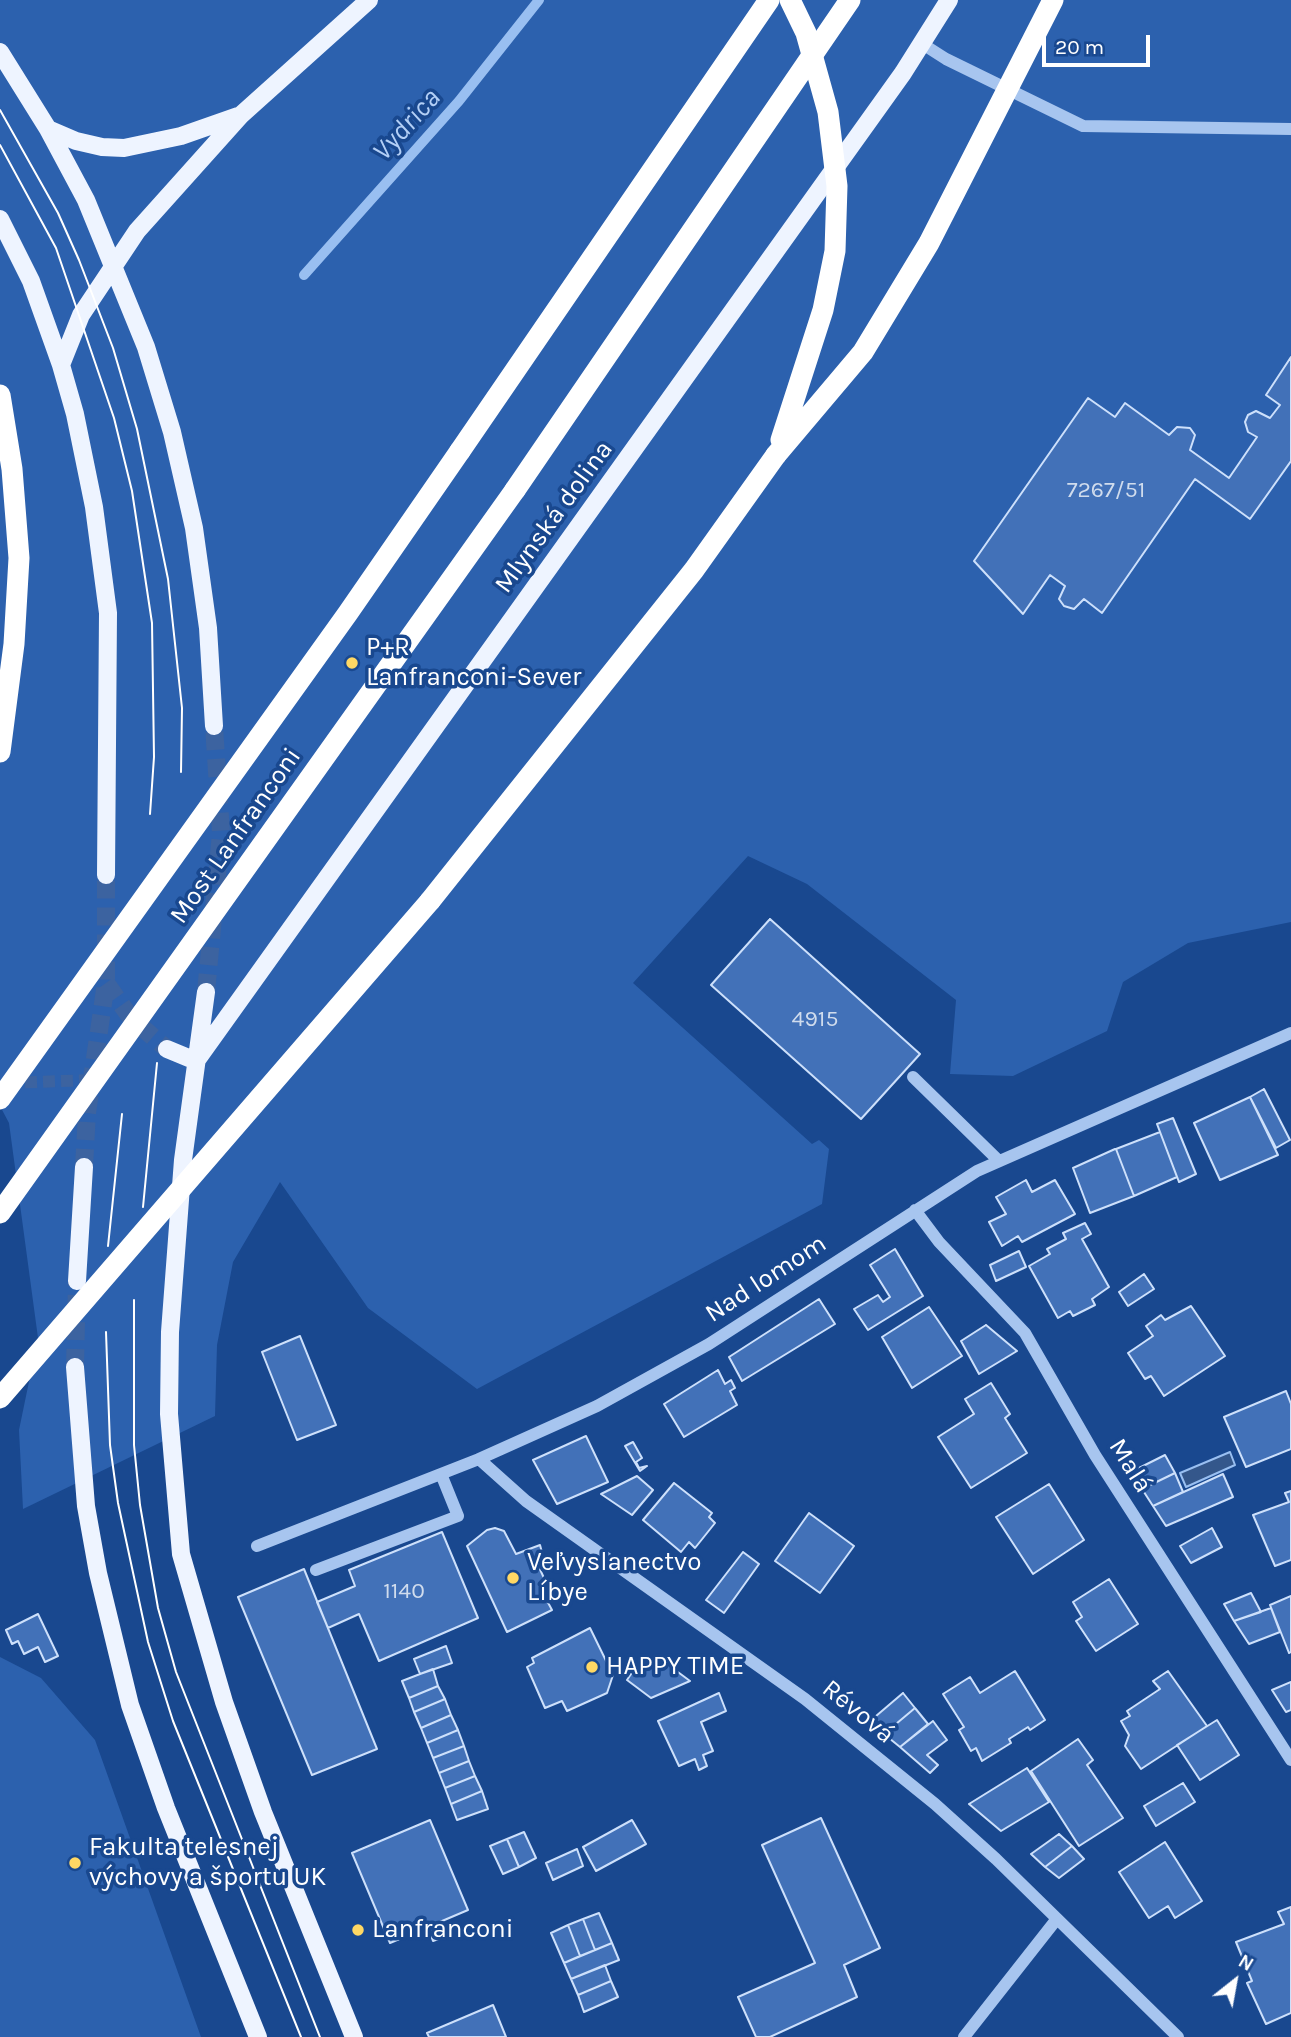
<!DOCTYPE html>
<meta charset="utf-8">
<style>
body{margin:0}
#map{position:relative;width:1291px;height:2037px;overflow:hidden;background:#19488f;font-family:Karla,sans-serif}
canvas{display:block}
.north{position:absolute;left:1200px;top:1946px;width:70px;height:70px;-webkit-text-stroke:5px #19488f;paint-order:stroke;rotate:31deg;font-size:19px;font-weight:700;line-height:28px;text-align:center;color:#fff}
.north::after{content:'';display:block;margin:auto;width:24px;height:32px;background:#fff;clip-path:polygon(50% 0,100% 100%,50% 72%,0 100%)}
.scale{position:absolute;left:1042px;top:35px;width:108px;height:32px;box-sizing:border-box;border:4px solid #fff;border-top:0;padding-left:9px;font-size:21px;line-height:24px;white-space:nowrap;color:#fff;-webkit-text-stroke:5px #19488f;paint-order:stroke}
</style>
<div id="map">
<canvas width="1291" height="2037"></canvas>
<div class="north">N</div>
<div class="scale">20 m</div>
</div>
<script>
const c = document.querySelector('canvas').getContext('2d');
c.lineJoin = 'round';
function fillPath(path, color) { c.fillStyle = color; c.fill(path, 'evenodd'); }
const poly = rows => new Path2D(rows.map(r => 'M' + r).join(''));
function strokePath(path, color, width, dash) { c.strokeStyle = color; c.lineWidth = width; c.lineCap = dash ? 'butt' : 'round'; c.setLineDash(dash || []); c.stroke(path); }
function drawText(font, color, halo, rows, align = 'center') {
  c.font = font + ' Karla,sans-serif'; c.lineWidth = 7; c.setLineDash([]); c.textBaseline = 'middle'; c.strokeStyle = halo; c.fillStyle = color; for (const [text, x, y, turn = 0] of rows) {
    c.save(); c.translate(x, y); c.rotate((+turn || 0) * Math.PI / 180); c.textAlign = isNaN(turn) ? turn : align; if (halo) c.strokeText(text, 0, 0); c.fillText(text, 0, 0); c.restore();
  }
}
fillPath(poly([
 [0,0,1291,0,1291,922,1188,943,1123,982,1107,1031,1013,1076,950,1074,956,1000,807,884,748,856,633,983,812,1144,819,1140,829,1149,822,1204,477,1389,368,1308,280,1182,233,1262,217,1345,215,1416,23,1509,19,1430,38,1338,9,1123,0,1106],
 [0,1657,41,1678,95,1740,201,2037,0,2037]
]), '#2c61ae');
const water = poly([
 [1230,1452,1235,1465,1186,1487,1180,1473,1230,1452]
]);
fillPath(water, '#34578b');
strokePath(water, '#99bff1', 2);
strokePath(poly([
 [304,275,459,101,539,0]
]), '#99bff1', 10);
const building = poly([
 [1291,357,1291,461,1250,519,1195,479,1102,613,1084,599,1074,609,1064,606,1059,599,1065,586,1050,575,1023,614,974,561,1088,398,1115,417,1125,403,1169,435,1177,427,1190,428,1195,435,1190,450,1229,478,1257,437,1248,432,1245,422,1248,415,1256,411,1270,418,1280,405,1266,395,1291,357],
 [770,919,920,1054,861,1119,711,985,770,919],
 [1264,1089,1290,1140,1276,1148,1250,1097,1264,1089],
 [1250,1097,1278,1155,1220,1180,1194,1123,1250,1097],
 [1173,1118,1196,1174,1179,1182,1157,1124,1173,1118],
 [1160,1132,1177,1177,1134,1196,1116,1149,1160,1132],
 [1115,1149,1116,1149,1134,1196,1090,1213,1073,1168,1115,1149],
 [1026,1180,1032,1192,1055,1180,1075,1214,1022,1242,1018,1236,1002,1246,989,1222,1006,1214,996,1197,1026,1180],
 [1085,1223,1091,1234,1082,1239,1109,1287,1092,1299,1095,1305,1073,1316,1070,1311,1058,1318,1029,1266,1050,1254,1047,1249,1066,1239,1063,1233,1085,1223],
 [895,1249,923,1296,868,1330,854,1309,878,1295,883,1302,890,1297,870,1265,895,1249],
 [1019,1251,1026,1267,996,1281,990,1265,1019,1251],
 [1144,1274,1154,1289,1128,1306,1119,1292,1144,1274],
 [819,1299,835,1324,742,1381,729,1357,819,1299],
 [1191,1306,1225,1356,1164,1396,1151,1376,1145,1379,1128,1353,1153,1336,1146,1326,1161,1315,1165,1320,1191,1306],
 [929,1307,962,1356,912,1388,882,1337,929,1307],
 [986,1325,1017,1351,979,1374,961,1341,986,1325],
 [300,1336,336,1425,297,1440,262,1352,300,1336],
 [718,1370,725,1384,731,1380,735,1388,730,1391,737,1405,684,1437,664,1404,718,1370],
 [991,1383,1010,1414,1005,1418,1027,1453,971,1488,938,1437,974,1414,965,1399,991,1383],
 [1286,1391,1291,1404,1291,1449,1246,1467,1224,1417,1286,1391],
 [586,1436,608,1482,557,1504,533,1460,586,1436],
 [633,1442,642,1458,636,1462,639,1468,647,1466,640,1471,625,1446,633,1442],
 [1165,1455,1175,1473,1142,1489,1133,1471,1165,1455],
 [1175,1473,1183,1492,1153,1506,1142,1489,1175,1473],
 [1223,1474,1233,1497,1166,1526,1153,1506,1223,1474],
 [637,1476,653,1490,632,1515,601,1494,637,1476],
 [674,1483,712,1513,709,1517,715,1523,695,1548,689,1542,681,1552,643,1520,674,1483],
 [1049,1484,1084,1540,1033,1574,996,1517,1049,1484],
 [1291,1491,1291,1560,1275,1566,1253,1515,1289,1502,1285,1493,1291,1491],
 [809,1513,854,1546,820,1593,775,1561,809,1513],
 [495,1528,504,1531,516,1554,540,1545,544,1560,537,1563,551,1593,545,1597,552,1610,507,1632,467,1546,487,1530,495,1528],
 [1212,1528,1222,1547,1191,1563,1180,1546,1212,1528],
 [442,1532,478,1618,379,1661,359,1614,328,1628,317,1602,355,1586,349,1570,442,1532],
 [743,1552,759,1564,724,1613,706,1600,743,1552],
 [304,1569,377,1749,312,1775,238,1597,304,1569],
 [1109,1579,1138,1624,1096,1651,1076,1621,1082,1617,1073,1602,1109,1579],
 [1251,1593,1261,1612,1234,1621,1224,1604,1251,1593],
 [1291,1596,1291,1652,1289,1653,1270,1605,1291,1596],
 [1271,1608,1280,1632,1249,1644,1234,1621,1271,1608],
 [38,1614,58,1656,45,1662,38,1647,24,1654,18,1641,12,1644,6,1630,38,1614],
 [590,1628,613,1675,607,1693,567,1711,562,1701,545,1708,527,1667,534,1663,532,1658,590,1628],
 [446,1646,452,1663,420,1674,414,1659,446,1646],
 [655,1655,690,1681,651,1698,627,1680,637,1665,645,1670,655,1655],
 [433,1669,438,1686,409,1698,402,1681,433,1669],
 [1015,1671,1045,1720,1030,1730,1028,1727,1009,1739,1011,1743,982,1761,976,1748,971,1751,959,1730,964,1727,943,1694,970,1677,980,1693,1015,1671],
 [1168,1671,1207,1726,1141,1769,1125,1746,1129,1735,1121,1721,1130,1716,1127,1711,1160,1689,1153,1681,1168,1671],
 [1291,1682,1291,1710,1286,1712,1272,1690,1291,1682],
 [438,1686,445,1699,414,1712,409,1698,438,1686],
 [719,1693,726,1711,701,1722,713,1751,703,1755,707,1766,699,1770,695,1759,679,1766,658,1721,719,1693],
 [903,1693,915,1708,884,1734,869,1722,903,1693],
 [445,1699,451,1715,421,1728,414,1712,445,1699],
 [915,1708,928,1724,900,1747,884,1734,915,1708],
 [451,1715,458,1730,427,1743,421,1728,451,1715],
 [1217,1720,1239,1755,1200,1780,1177,1745,1217,1720],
 [933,1721,947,1740,927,1755,938,1765,930,1773,900,1747,933,1721],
 [458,1730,464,1746,433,1758,427,1743,458,1730],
 [1078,1739,1093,1760,1087,1765,1123,1818,1079,1846,1031,1771,1078,1739],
 [464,1746,469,1761,439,1773,433,1758,464,1746],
 [469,1761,475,1776,445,1788,439,1773,469,1761],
 [1027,1768,1049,1802,1001,1831,969,1804,1027,1768],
 [475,1776,482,1791,451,1804,445,1788,475,1776],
 [1183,1783,1195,1802,1156,1826,1144,1806,1183,1783],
 [482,1791,488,1809,457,1820,451,1804,482,1791],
 [821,1818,880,1948,844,1965,857,1997,770,2037,756,2037,738,1997,815,1963,762,1845,821,1818],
 [430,1820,468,1910,435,1924,441,1938,433,1941,428,1927,390,1943,352,1853,430,1820],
 [632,1820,646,1844,596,1871,583,1847,632,1820],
 [524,1832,536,1858,519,1867,507,1839,524,1832],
 [1059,1834,1072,1846,1045,1867,1031,1854,1059,1834],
 [507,1839,519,1867,503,1874,490,1846,507,1839],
 [1165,1842,1202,1901,1175,1918,1168,1906,1149,1918,1119,1872,1165,1842],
 [1072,1846,1084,1859,1059,1878,1045,1867,1072,1846],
 [577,1849,583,1866,553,1880,546,1863,577,1849],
 [1291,1907,1291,2013,1266,2024,1247,1983,1252,1981,1236,1942,1284,1924,1278,1912,1291,1907],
 [599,1913,612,1943,595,1950,583,1919,599,1913],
 [583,1919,595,1950,580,1956,568,1925,583,1919],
 [568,1925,580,1956,564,1963,551,1933,568,1925],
 [612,1943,619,1960,571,1979,564,1963,612,1943],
 [605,1965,611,1981,578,1995,571,1979,605,1965],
 [611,1981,618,1997,584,2012,578,1995,611,1981],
 [493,2005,506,2037,429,2037,427,2033,493,2005]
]);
fillPath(building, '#4271b8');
strokePath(building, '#cde0fb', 2);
strokePath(poly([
 [7,1083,92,1080]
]), '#3c63a0', 12, [12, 6]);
strokePath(poly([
 [106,983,131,1018,167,1049],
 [206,992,221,833,214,726],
 [84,1167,87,1113,106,983,106,875],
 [75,1367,77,1281]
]), '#3c63a0', 18, [18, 9]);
strokePath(poly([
 [921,43,946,59,1083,126,1291,129],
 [913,1077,999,1161],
 [915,1210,939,1242,1025,1333,1095,1455,1291,1760],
 [479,1459,526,1501,805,1699,935,1804,996,1859,1178,2037],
 [257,1546,479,1459,597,1406,709,1344,977,1171,1291,1033],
 [316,1570,458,1516,441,1474],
 [964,2037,1056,1920]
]), '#a7c5ef', 12);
strokePath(poly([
 [0,52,48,129,86,200,146,347,172,432,194,528,208,628,214,726],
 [48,129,76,141,102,147,124,148,181,136,238,116],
 [0,219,31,281,61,365,75,414,94,507,108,613,106,875],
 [61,365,81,315,137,231,241,115,369,0],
 [206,992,183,1160,170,1332,169,1414,181,1554,224,1702,263,1812,354,2037],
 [167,1049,196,1061],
 [196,1061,903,73,949,0],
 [77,1281,84,1167],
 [75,1367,86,1506,98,1573,130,1705,166,1808,258,2037]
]), '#eef4ff', 18);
strokePath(poly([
 [0,395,12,469,19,558,14,644,0,752],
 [460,451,769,0],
 [515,490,850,0],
 [430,901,694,570,776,455]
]), '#fff', 21);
strokePath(poly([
 [0,110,58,213,79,260,113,348,137,429,168,579,182,708,181,772],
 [0,145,56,248,114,418,132,491,152,623,154,757,150,814],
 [143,1207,157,1063],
 [108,1246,122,1114],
 [134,1300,134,1445,140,1505,158,1608,176,1672,320,2037],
 [106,1332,110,1445,118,1503,148,1642,173,1721,301,2037]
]), '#fff', 2);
strokePath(poly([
 [781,440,823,310,835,251,837,186,828,112,806,33,790,0],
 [776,455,863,352,929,243,1053,0],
 [0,1099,348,613,460,451],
 [0,1213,515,490],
 [0,1398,430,901]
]), '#fff', 21);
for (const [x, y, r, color] of [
 [352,663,7,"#ffd864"],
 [513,1578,7,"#ffd864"],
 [592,1667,7,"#ffd864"],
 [75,1863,7,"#ffd864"],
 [358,1930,7,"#ffd864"]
]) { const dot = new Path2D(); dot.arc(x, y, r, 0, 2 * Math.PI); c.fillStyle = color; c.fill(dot); strokePath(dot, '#19488f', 2.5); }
drawText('23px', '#d0dced', null, [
 ["7267/51",1106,490],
 ["4915",815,1019],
 ["1140",404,1591]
]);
drawText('26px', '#fff', '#19488f', [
 ["Mlynská dolina",554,517,-54],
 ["Most Lanfranconi",236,836,-55],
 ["Nad lomom",766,1279,-33],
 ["Malá",1130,1466,58],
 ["Révová",858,1712,39]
]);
drawText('26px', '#fff', '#19488f', [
 ["P+R",366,648],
 ["Lanfranconi-Sever",366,678],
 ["Veľvyslanectvo",527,1563],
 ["Líbye",527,1593],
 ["HAPPY TIME",606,1667],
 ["Fakulta telesnej",89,1848],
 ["výchovy a športu UK",89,1878],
 ["Lanfranconi",372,1930]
], 'left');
drawText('italic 28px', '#b3cff6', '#19488f', [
 ["Vydrica",407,125,-48]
]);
</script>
